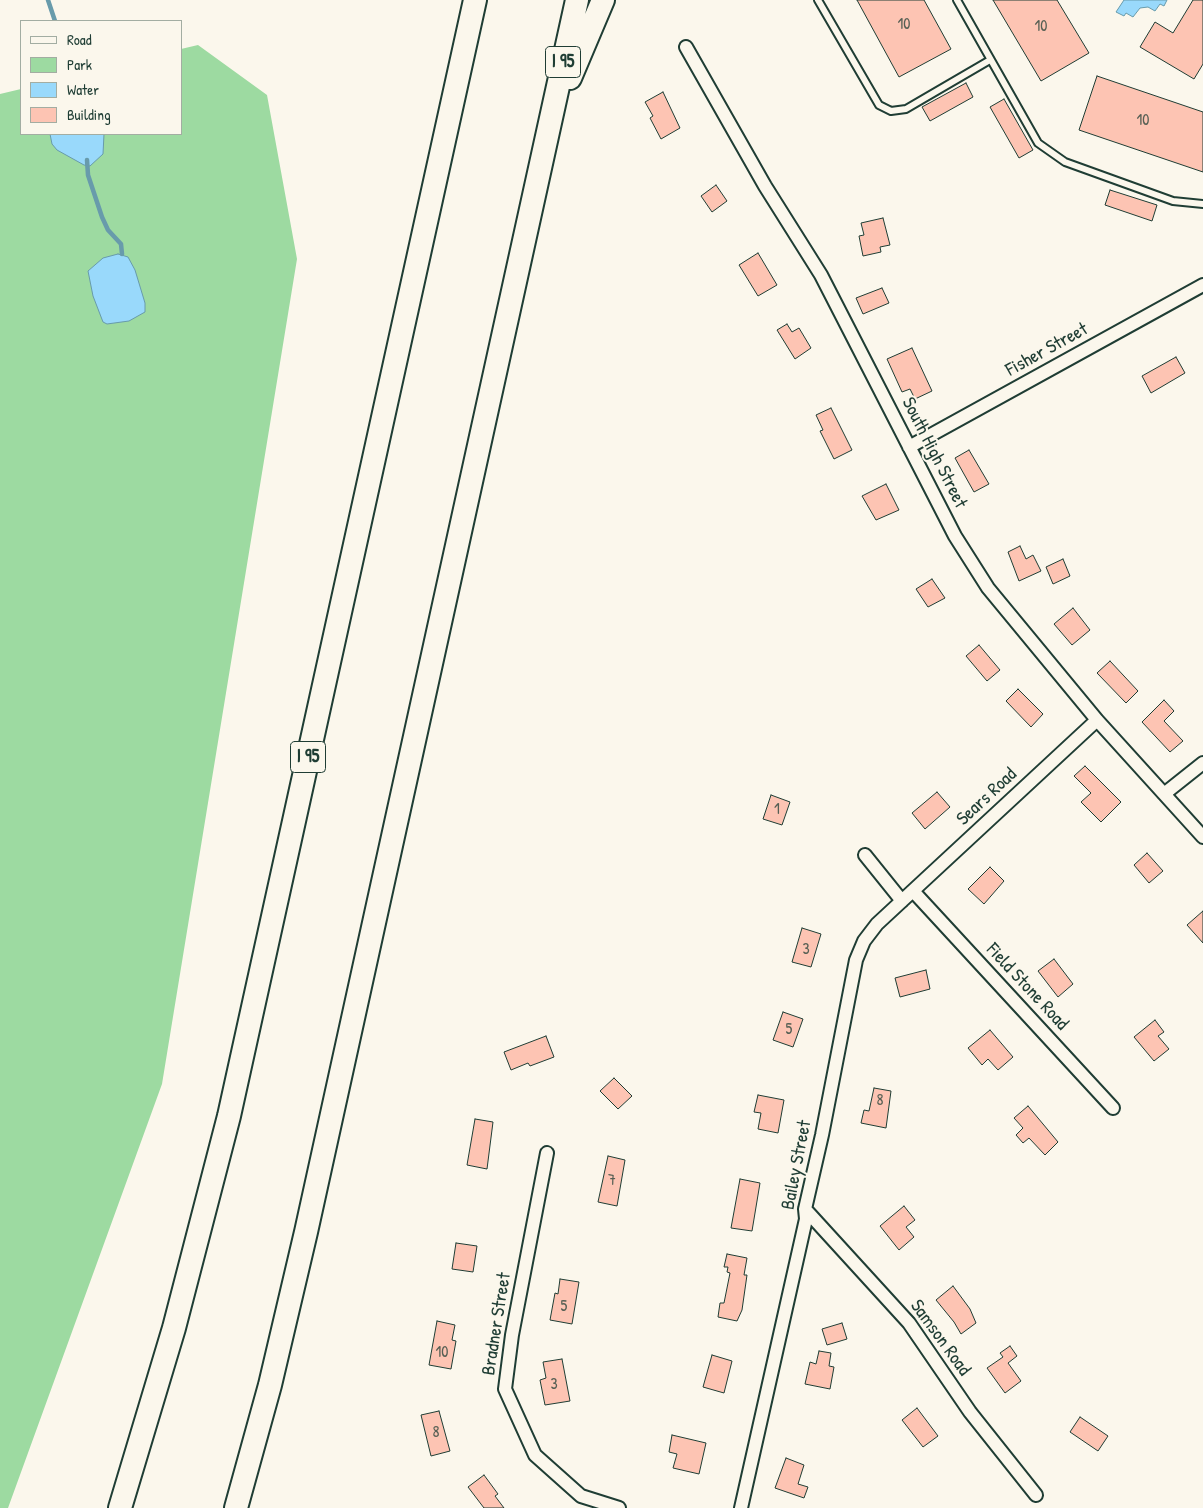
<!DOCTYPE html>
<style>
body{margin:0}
#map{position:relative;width:1203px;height:1508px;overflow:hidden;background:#fbf7ec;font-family:"Patrick Hand",sans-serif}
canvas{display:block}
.legend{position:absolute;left:20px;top:20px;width:162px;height:115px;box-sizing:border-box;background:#fbf7ec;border:1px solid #a3ada2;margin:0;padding:6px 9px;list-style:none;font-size:15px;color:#1f3d34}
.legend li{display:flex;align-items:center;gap:10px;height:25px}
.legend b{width:25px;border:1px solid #a3ada2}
</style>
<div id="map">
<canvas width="1203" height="1508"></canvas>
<ul class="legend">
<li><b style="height:6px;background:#fbf7ec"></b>Road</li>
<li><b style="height:14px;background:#9ddaa1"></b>Park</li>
<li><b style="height:14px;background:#99d9fb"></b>Water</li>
<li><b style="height:14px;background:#fdc4b3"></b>Building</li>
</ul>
</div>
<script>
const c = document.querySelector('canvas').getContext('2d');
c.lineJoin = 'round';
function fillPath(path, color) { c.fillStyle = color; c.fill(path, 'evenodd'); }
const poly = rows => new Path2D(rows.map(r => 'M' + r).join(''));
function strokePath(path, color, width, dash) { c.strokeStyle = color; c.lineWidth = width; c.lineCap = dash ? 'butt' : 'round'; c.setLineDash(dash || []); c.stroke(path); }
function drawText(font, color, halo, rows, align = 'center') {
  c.font = font + ' "Patrick Hand",sans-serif'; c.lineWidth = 4; c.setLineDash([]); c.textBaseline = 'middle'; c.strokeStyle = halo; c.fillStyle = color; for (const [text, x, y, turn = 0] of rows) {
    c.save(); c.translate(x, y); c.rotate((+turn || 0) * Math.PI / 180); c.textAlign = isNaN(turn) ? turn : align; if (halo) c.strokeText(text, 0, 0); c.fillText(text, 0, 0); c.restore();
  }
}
fillPath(poly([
 [198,45,267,95,297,259,162,1084,8,1508,0,1508,0,94,21,89,21,134,181,134,181,49]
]), '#9ddaa1');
const water = poly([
 [1124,0,1167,0,1164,6,1160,4,1155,11,1148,7,1140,8,1133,17,1126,13,1124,16,1116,12,1124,0],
 [50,134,104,134,103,154,90,166,84,165,57,150,52,144,50,134],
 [118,254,128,257,135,270,145,303,145,312,129,321,107,324,103,322,93,296,88,271,103,258,118,254]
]);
fillPath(water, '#99d9fb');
strokePath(water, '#689bab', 1);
strokePath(poly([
 [48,0,55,21],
 [87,160,88,175,102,217,108,230,121,244,122,254]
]), '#689bab', 4.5);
const building = poly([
 [857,0,924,0,951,49,899,77,857,0],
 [993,0,1057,0,1089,53,1041,81,993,0],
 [1193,0,1203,0,1203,64,1194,79,1140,47,1155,22,1173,33,1193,0],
 [1097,76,1203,112,1203,172,1079,130,1097,76],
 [966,83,973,97,930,121,922,107,966,83],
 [663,92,680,128,661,139,650,118,653,116,645,102,663,92],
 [1004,99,1033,150,1019,158,990,107,1004,99],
 [716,185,727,201,712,212,701,196,716,185],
 [1110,190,1157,205,1152,221,1105,205,1110,190],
 [883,218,890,245,880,247,881,252,863,256,859,236,864,235,861,223,883,218],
 [758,253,777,285,758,296,739,265,758,253],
 [882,288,889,303,863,314,856,298,882,288],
 [787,324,792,332,799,328,811,348,795,359,777,330,787,324],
 [912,348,932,391,915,399,910,389,902,392,887,359,912,348],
 [1176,357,1185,373,1151,393,1142,376,1176,357],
 [831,408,852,450,834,459,820,431,823,430,816,415,831,408],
 [969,450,989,484,974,492,955,458,969,450],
 [886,484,899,510,876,520,862,496,886,484],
 [1020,546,1026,559,1033,555,1041,571,1019,581,1008,552,1020,546],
 [1063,559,1070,576,1053,584,1046,567,1063,559],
 [932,579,945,598,928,607,916,589,932,579],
 [1073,608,1090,630,1072,645,1054,624,1073,608],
 [979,645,1000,670,987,681,966,656,979,645],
 [1110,661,1138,691,1126,703,1097,673,1110,661],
 [1018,689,1043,714,1031,727,1006,701,1018,689],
 [1164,700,1174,711,1164,721,1183,741,1170,752,1142,722,1164,700],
 [1085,766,1121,802,1101,822,1081,802,1091,793,1074,776,1085,766],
 [937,792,950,807,925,829,912,813,937,792],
 [771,795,790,802,782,825,763,819,771,795],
 [1147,853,1163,871,1149,883,1134,865,1147,853],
 [990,867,1004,881,984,904,968,889,990,867],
 [1203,911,1203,943,1187,925,1203,911],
 [802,928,821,934,811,967,792,962,802,928],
 [1054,959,1073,984,1058,997,1038,971,1054,959],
 [926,970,930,989,900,997,895,978,926,970],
 [783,1012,803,1019,793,1047,773,1040,783,1012],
 [1155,1020,1164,1032,1158,1036,1169,1049,1154,1061,1134,1037,1155,1020],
 [990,1030,1013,1057,998,1070,988,1059,982,1065,968,1048,990,1030],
 [546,1036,554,1057,530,1066,528,1063,511,1070,504,1052,546,1036],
 [614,1078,632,1096,618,1109,600,1091,614,1078],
 [874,1088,891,1091,886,1128,861,1123,864,1110,869,1111,874,1088],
 [758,1095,784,1100,778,1133,758,1129,761,1113,754,1112,758,1095],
 [1028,1106,1058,1142,1045,1155,1029,1138,1023,1143,1016,1135,1023,1128,1014,1118,1028,1106],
 [475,1119,493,1122,487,1169,467,1165,475,1119],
 [608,1156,625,1160,617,1206,598,1202,608,1156],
 [740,1179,760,1183,752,1231,731,1228,740,1179],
 [904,1206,915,1220,906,1227,914,1237,899,1250,880,1226,904,1206],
 [456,1243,477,1246,473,1272,452,1269,456,1243],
 [727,1254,747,1258,744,1275,747,1275,742,1310,737,1321,718,1317,720,1303,724,1303,730,1273,727,1272,728,1267,724,1267,727,1254],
 [560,1279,579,1282,572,1324,550,1320,555,1293,558,1294,560,1279],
 [953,1286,970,1309,976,1323,961,1334,954,1322,936,1300,953,1286],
 [437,1321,455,1325,452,1340,456,1341,451,1369,429,1365,437,1321],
 [842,1323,847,1339,827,1345,822,1329,842,1323],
 [1010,1346,1017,1356,1008,1363,1021,1381,1005,1393,987,1368,1003,1357,1000,1353,1010,1346],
 [819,1351,831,1353,829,1366,834,1367,830,1389,805,1384,810,1362,816,1364,819,1351],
 [712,1355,732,1361,724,1393,703,1387,712,1355],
 [562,1359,570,1401,545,1405,540,1380,546,1378,543,1362,562,1359],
 [917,1408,938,1436,923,1447,902,1420,917,1408],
 [439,1411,450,1451,431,1456,421,1415,439,1411],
 [1080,1417,1108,1436,1098,1451,1070,1432,1080,1417],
 [672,1435,706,1443,699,1474,673,1468,677,1454,669,1452,672,1435],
 [786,1458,804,1465,798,1484,808,1487,804,1498,775,1488,786,1458],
 [484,1475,498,1494,495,1496,504,1508,484,1508,468,1487,484,1475]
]);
fillPath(building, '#fdc4b3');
strokePath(building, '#1f3d34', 1);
const lane = poly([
 [818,0,879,105,891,111,906,109,990,60],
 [957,0,1038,143,1065,162,1173,201,1203,204]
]);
const street = poly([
 [686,47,765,186,821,275,955,536,988,588,1097,720,1203,837],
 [909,447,1203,285],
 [1164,794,1203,763],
 [865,855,902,901],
 [913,891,1113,1108],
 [547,1153,512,1335,505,1389,535,1455,581,1496,619,1508],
 [805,1209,909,1323,970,1412,1036,1495],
 [741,1508,806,1219,805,1209,822,1135,856,960,864,941,877,924,1097,720]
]);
const highway = poly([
 [570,78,603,0],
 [120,1508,174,1328,229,1116,475,0],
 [236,1508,270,1385,306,1232,577,0]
]);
strokePath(lane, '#1f3d34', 10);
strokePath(street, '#1f3d34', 16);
strokePath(highway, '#1f3d34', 26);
strokePath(lane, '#fbf7ec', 6);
strokePath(street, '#fbf7ec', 12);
strokePath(highway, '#fbf7ec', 22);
drawText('16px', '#565f54', null, [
 ["10",904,25],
 ["10",1041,27],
 ["10",1143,121],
 ["1",777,810],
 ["3",806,950],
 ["5",789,1030],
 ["8",880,1101],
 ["7",612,1181],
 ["5",564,1307],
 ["10",442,1353],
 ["3",554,1385],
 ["8",436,1433]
]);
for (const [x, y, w] of [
 [563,62,35],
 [308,757,35]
]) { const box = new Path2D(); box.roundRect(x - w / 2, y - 15.5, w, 31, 4); c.fillStyle = '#fbf7ec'; c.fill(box); strokePath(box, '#1f3d34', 1); }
drawText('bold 18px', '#1f3d34', null, [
 ["I 95",563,62],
 ["I 95",308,757]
]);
drawText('19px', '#1f3d34', '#fbf7ec', [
 ["Fisher Street",1047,350,-29],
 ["South High Street",934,453,63],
 ["Sears Road",987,797,-43],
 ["Field Stone Road",1027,987,47],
 ["Bailey Street",797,1165,-79],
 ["Bradner Street",497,1324,-81],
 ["Samson Road",940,1338,54]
]);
</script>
